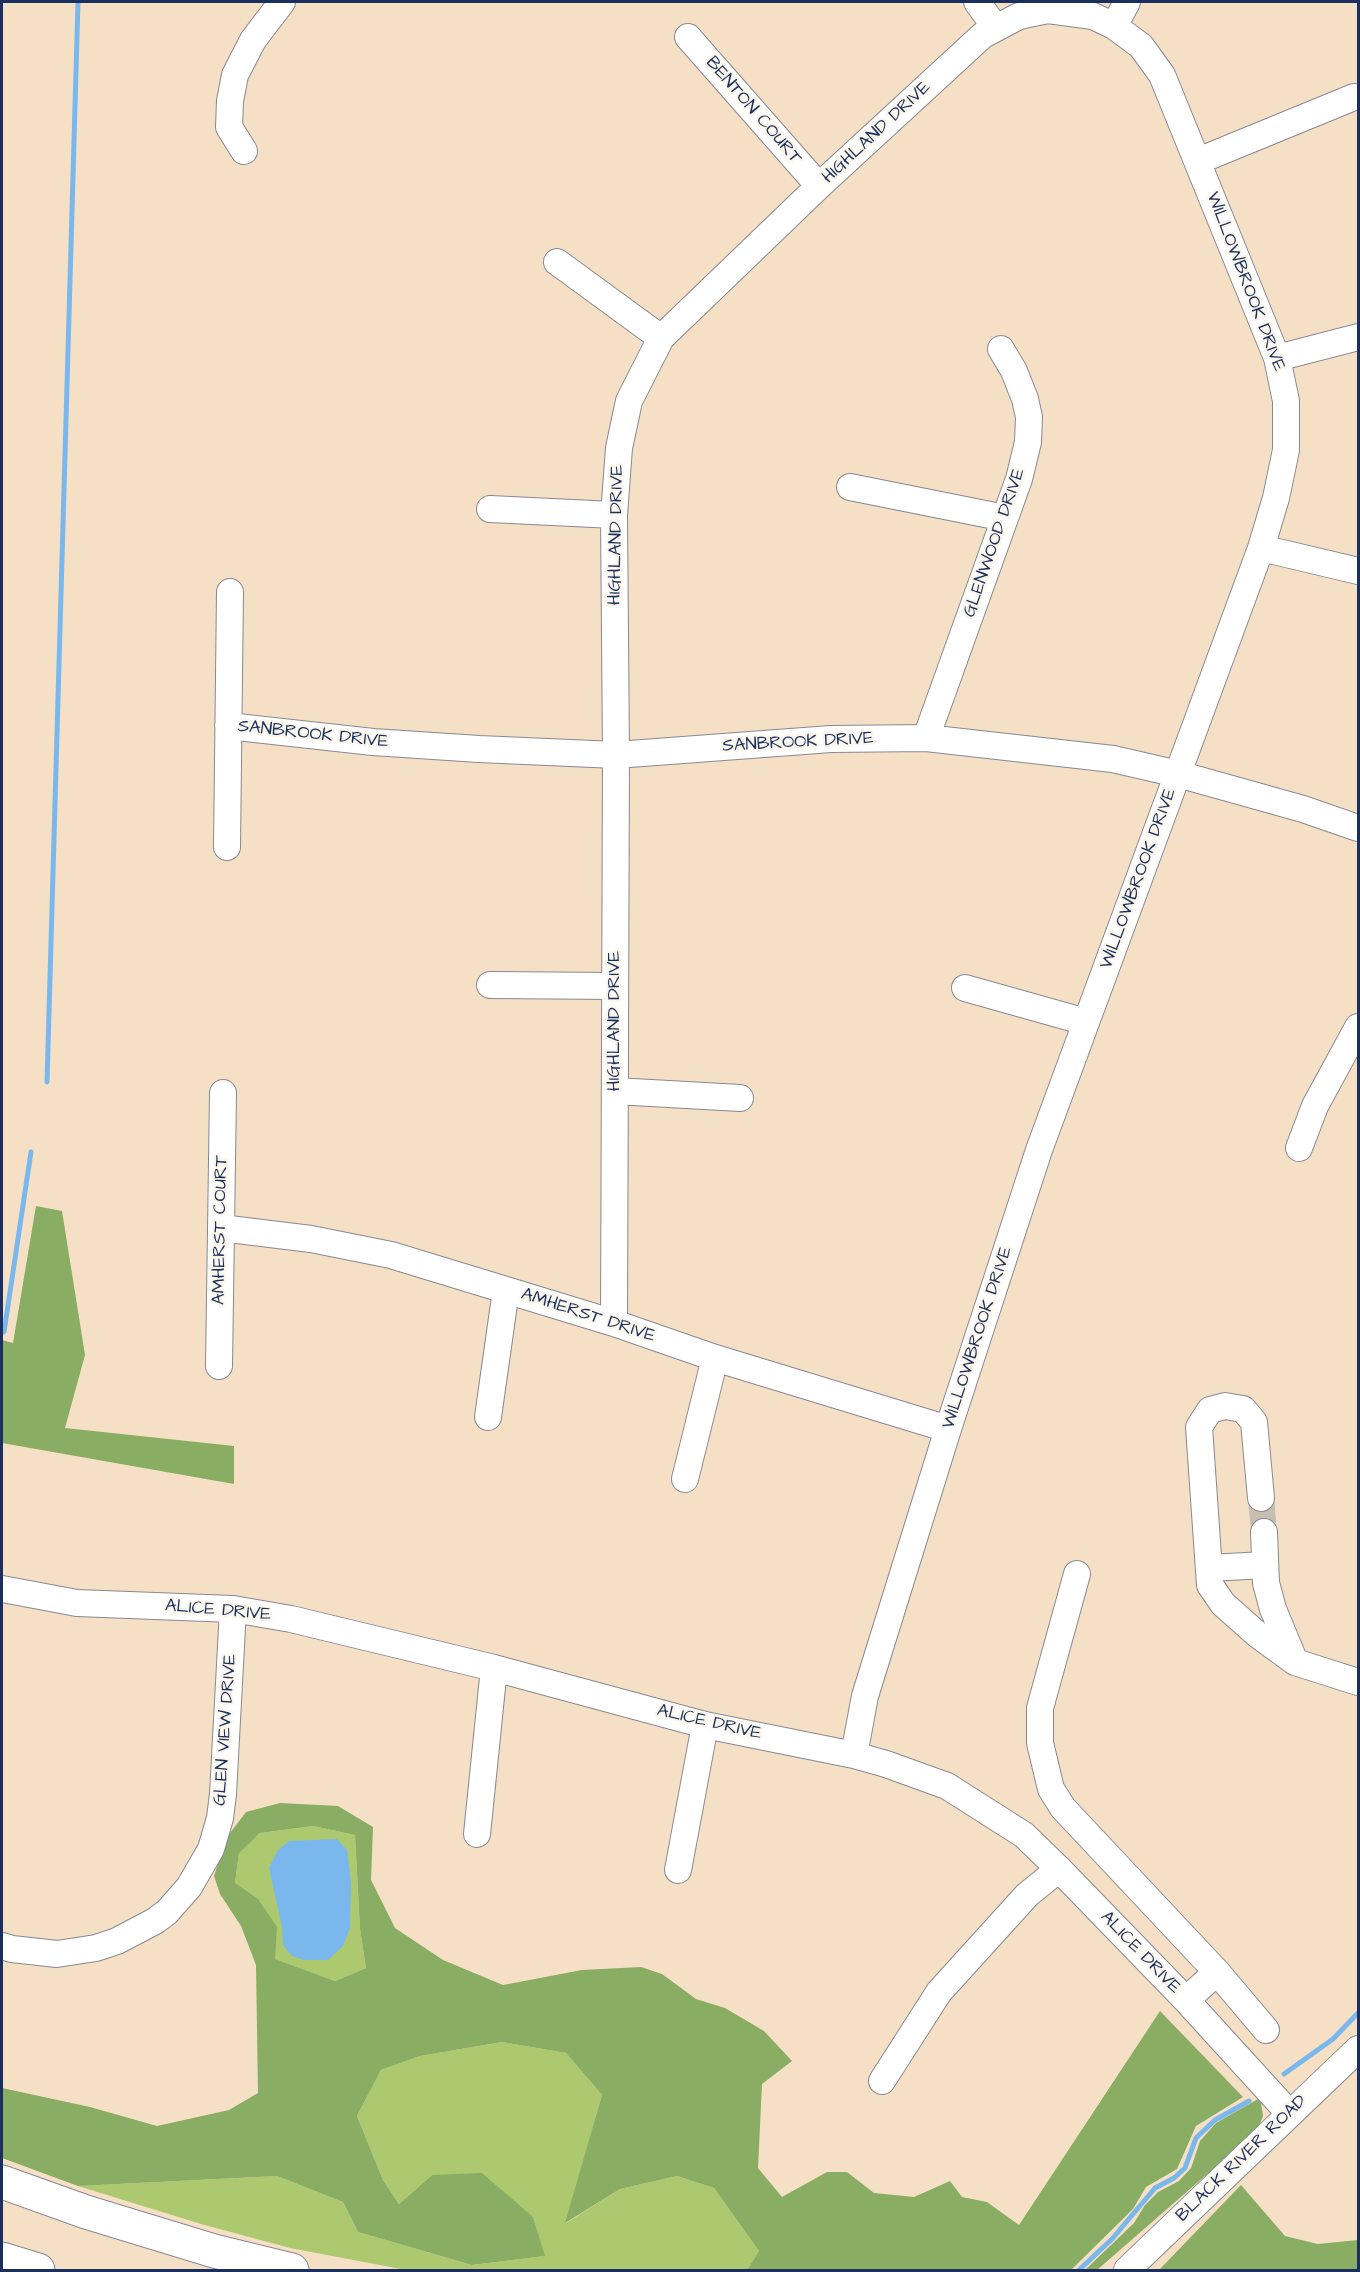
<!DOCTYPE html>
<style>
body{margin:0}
#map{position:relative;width:1360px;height:2272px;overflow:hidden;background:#f5e0c6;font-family:"Architects Daughter",sans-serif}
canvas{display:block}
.frame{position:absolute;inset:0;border:3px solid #1b2f5e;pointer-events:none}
</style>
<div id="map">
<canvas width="1360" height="2272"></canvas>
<div class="frame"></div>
</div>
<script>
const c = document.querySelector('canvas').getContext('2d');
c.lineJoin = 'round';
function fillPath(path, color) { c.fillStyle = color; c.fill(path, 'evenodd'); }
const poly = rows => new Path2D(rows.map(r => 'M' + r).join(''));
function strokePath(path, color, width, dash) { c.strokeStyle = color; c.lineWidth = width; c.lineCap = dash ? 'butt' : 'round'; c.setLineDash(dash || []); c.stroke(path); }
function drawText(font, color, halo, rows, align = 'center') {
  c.font = font + ' "Architects Daughter",sans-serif'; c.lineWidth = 5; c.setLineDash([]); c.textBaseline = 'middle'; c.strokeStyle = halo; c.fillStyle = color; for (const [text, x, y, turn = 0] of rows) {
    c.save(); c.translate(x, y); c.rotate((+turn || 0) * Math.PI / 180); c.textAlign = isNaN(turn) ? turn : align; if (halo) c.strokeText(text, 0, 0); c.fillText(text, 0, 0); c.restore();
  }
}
fillPath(poly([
 [313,1826,355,1835,360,1929,366,1968,335,1981,274,1959,235,1883,239,1852,260,1833],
 [502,2042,566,2053,602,2095,566,2223,620,2189,677,2176,714,2188,759,2251,747,2270,406,2270,290,2248,201,2224,78,2186,277,2176,343,2202,358,2232,472,2265,544,2256,533,2217,432,2175,399,2204,383,2180,357,2116,381,2070,420,2056]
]), '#acc970');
fillPath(poly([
 [36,1206,62,1211,85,1355,65,1428,234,1446,234,1484,2,1443,2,1340,13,1343],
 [280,1803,338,1806,373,1827,371,1880,395,1928,443,1960,503,1985,582,1970,641,1967,662,1974,696,1999,725,2008,764,2031,792,2061,762,2084,758,2168,782,2197,827,2172,847,2172,874,2193,914,2197,950,2181,962,2197,987,2202,1019,2225,1160,2011,1243,2097,1196,2126,1177,2169,1146,2187,1133,2209,1071,2270,747,2270,759,2251,714,2188,677,2176,620,2189,565,2223,602,2095,566,2053,502,2042,420,2056,381,2070,357,2116,383,2180,399,2204,432,2175,482,2173,533,2217,545,2256,472,2265,358,2232,343,2202,277,2176,78,2186,2,2158,2,2088,90,2107,157,2126,229,2110,258,2093,256,1965,241,1926,220,1894,214,1876,227,1837,246,1812],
 [313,1826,355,1835,360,1929,366,1968,335,1981,275,1959,277,1927,258,1899,235,1883,239,1853,260,1833],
 [1258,2099,1261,2103,1263,2116,1259,2126,1252,2135,1097,2270,1085,2270,1134,2223,1145,2205,1158,2192,1179,2181,1191,2168,1200,2141,1216,2123],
 [1241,2185,1285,2236,1318,2244,1358,2240,1358,2270,1159,2270]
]), '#89ad62');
fillPath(poly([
 [337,1839,347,1850,351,1882,350,1928,343,1946,328,1960,304,1960,292,1956,283,1945,282,1927,269,1868,278,1850,289,1841]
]), '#7ab7ed');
strokePath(poly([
 [47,1082,78,2],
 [2,1332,4,1332,31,1152],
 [1284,2074,1333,2039,1358,2013],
 [1079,2270,1112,2239,1155,2188,1174,2178,1185,2168,1196,2138,1215,2120,1249,2101]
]), '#7ab7ed', 5);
strokePath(poly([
 [1261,1498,1264,1532]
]), '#c9bdb1', 26, [26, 13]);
const minor = poly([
 [977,2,996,28],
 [1114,26,1127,2],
 [688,37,819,186],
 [244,151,229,127,230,101,235,75,253,40,282,2],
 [1198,161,1354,97],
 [557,262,661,338],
 [1277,358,1358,337],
 [850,487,1005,518],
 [490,509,614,515],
 [1261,548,1358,571],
 [228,726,373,742,479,749,616,755,831,739,926,738,1113,759,1178,774,1303,809,1358,828],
 [926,738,1019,479,1028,442,1029,417,1025,399,1014,371,1001,349],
 [227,847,230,592],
 [490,985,615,986],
 [965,988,1086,1022],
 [615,1091,740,1098],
 [1299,1148,1315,1106,1358,1027],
 [221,1228,311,1239,391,1255,614,1323,715,1358,948,1429],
 [614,1323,616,755,614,515,619,448,629,401,661,338,819,186,983,35,1019,16,1048,10,1093,16,1114,26,1141,46,1162,75,1277,358,1286,401,1286,450,1276,498,1261,548,1039,1150,948,1429,865,1696,854,1755],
 [219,1366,223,1093],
 [488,1417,506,1290],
 [685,1479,715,1358],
 [1261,1498,1254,1422,1243,1409,1225,1406,1210,1410,1199,1427,1210,1585,1223,1604,1258,1635,1295,1662,1358,1682],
 [1264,1532,1266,1583,1273,1609,1295,1662],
 [1209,1568,1265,1565],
 [1077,1574,1040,1708,1040,1743,1051,1789,1063,1808,1217,1972,1266,2030],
 [2,1589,77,1603,233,1609,291,1619,494,1668,705,1725,854,1755,886,1764,947,1786,1024,1835,1059,1869,1186,2000,1289,2113],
 [477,1834,494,1668],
 [678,1870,705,1725],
 [2,1946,12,1949,57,1954,96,1948,117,1941,155,1921,167,1912,189,1887,211,1849,220,1818,223,1794,233,1609],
 [1186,2000,1217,1972],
 [882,2081,939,1992,1027,1895,1059,1869],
 [1127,2270,1358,2049]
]);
const highway = poly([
 [2,2182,86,2212,214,2251,292,2270],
 [2,2259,38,2270]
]);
strokePath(minor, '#888892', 28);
strokePath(highway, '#888892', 35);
strokePath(minor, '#fff', 26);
strokePath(highway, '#fff', 33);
drawText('18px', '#1b2f5e', '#fbf7ec', [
 ["BENTON COURT",753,111,49],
 ["HIGHLAND DRIVE",877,133,-43],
 ["WILLOWBROOK DRIVE",1245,282,69],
 ["HIGHLAND DRIVE",617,535,-89],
 ["GLENWOOD DRIVE",995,543,-71],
 ["SANBROOK DRIVE",313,735,6],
 ["SANBROOK DRIVE",798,743,-3],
 ["WILLOWBROOK DRIVE",1139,879,-70],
 ["HIGHLAND DRIVE",615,1021,-90],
 ["AMHERST COURT",221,1230,-89],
 ["AMHERST DRIVE",588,1316,18],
 ["WILLOWBROOK DRIVE",978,1338,-72],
 ["ALICE DRIVE",218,1611,5],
 ["ALICE DRIVE",709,1723,13],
 ["GLEN VIEW DRIVE",226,1730,-86],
 ["ALICE DRIVE",1140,1953,46],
 ["BLACK RIVER ROAD",1242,2159,-44]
]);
</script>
